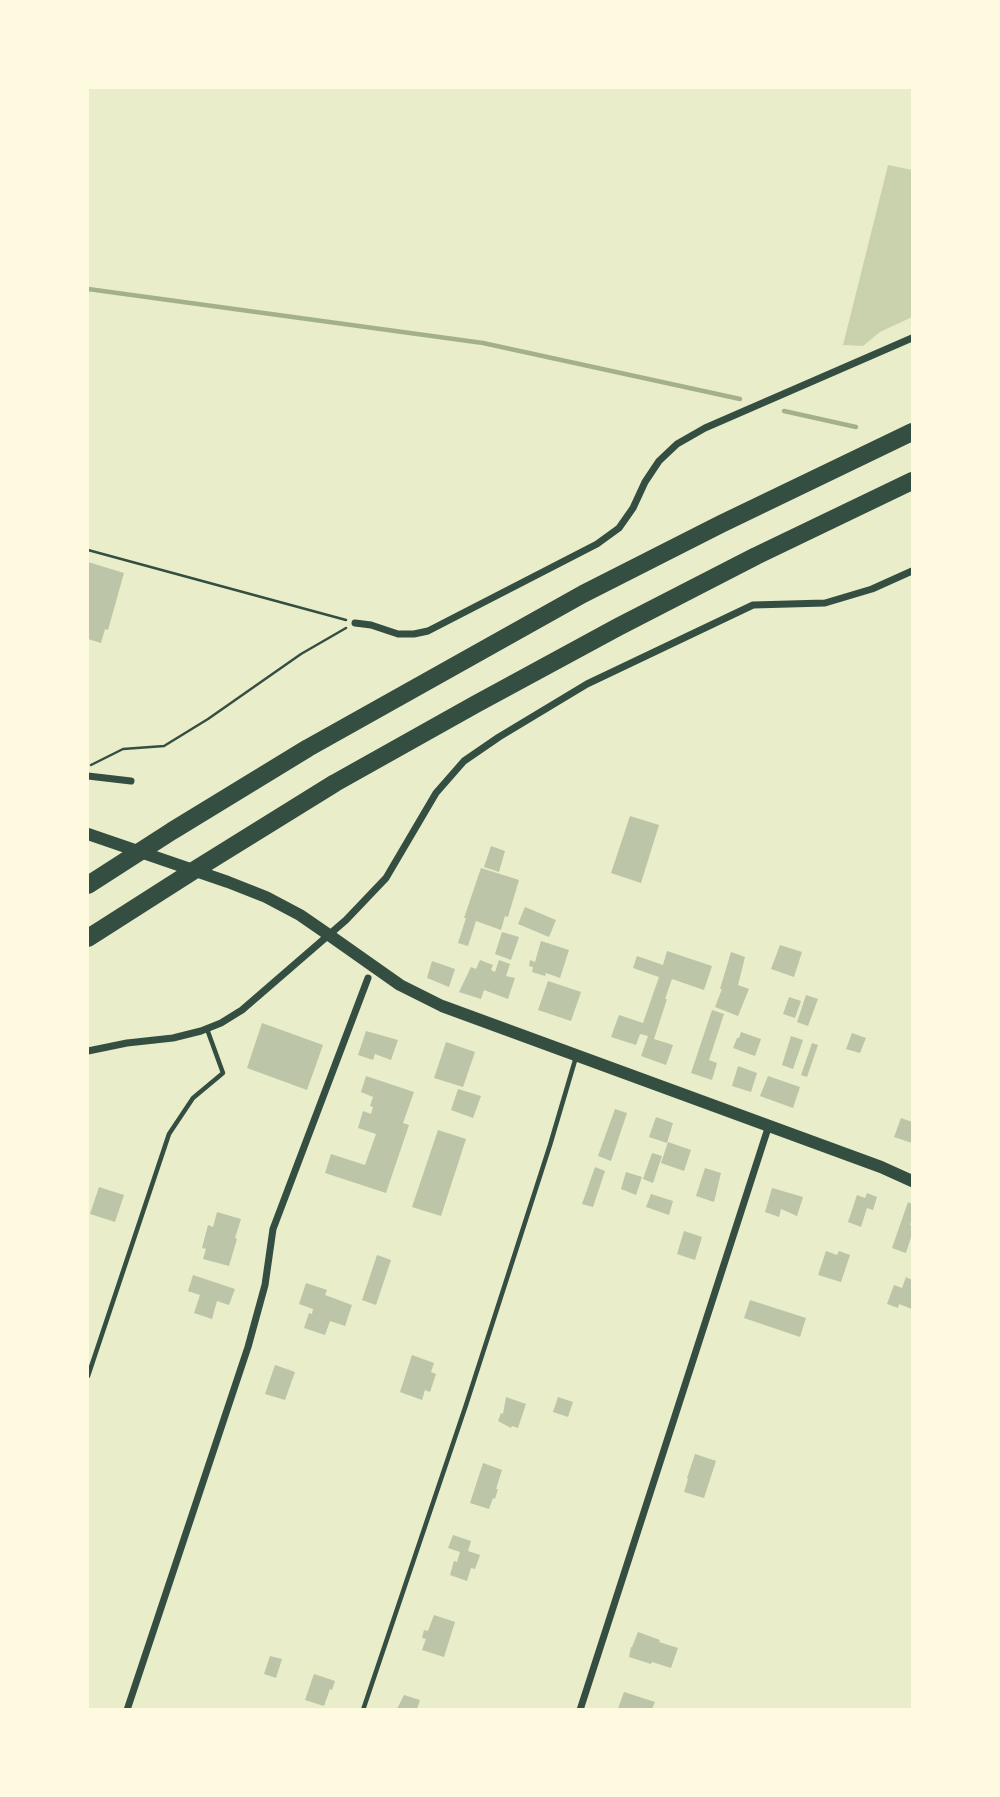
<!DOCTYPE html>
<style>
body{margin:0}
#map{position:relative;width:1000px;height:1797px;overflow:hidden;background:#e9edc9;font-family:"Alegreya Sans",sans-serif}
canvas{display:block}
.frame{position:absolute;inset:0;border:89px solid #fefae0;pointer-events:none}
</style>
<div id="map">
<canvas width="1000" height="1797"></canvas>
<div class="frame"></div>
</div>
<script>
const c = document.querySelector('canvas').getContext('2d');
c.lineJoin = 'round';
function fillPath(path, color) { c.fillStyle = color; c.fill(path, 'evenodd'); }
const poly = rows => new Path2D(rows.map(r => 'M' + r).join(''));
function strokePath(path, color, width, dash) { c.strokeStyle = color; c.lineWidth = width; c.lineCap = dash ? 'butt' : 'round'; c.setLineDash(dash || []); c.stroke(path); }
fillPath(poly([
 [888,165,912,170,912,317,880,332,863,346,843,345]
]), '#cad2ad');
strokePath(poly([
 [88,289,483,343,740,399],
 [784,411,856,427]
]), '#a3b18a', 4.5);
fillPath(poly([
 [88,562,124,573,108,630,105,629,101,643,88,639],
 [630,816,659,825,641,883,611,873],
 [491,846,505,851,499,872,484,867],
 [481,868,519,880,508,917,505,916,501,930,476,921,468,946,458,943,466,918,464,918],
 [525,907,556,920,549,937,518,924],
 [502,932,519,937,511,960,495,954],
 [541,941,569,950,560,978,546,973,545,976,532,972,533,967,529,966,530,960,535,962],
 [780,945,802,952,794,977,771,969],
 [667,951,712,966,704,990,672,979,665,999,667,999,654,1039,673,1045,666,1065,641,1056,648,1036,640,1034,636,1045,611,1037,619,1015,643,1023,659,977,633,968,637,956,663,965],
 [731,952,745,957,738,985,749,989,738,1016,715,1007,722,989,720,989],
 [480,960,493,965,491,970,495,972,499,960,510,964,506,976,515,978,508,999,484,990,481,999,459,992,471,967,476,969],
 [432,961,455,969,449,987,427,978],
 [548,981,581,992,571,1021,538,1010],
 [806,995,818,999,808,1026,797,1022],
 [789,997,801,1001,795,1018,783,1014],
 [712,1010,724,1014,709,1060,717,1063,712,1080,691,1073],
 [262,1023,323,1045,307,1090,247,1068],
 [366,1031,398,1040,391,1060,375,1054,373,1060,358,1055],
 [741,1032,761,1039,755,1056,733,1048,737,1038,739,1038],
 [852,1033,866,1038,860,1053,846,1049],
 [791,1036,803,1040,793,1069,782,1065],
 [446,1042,475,1052,463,1087,434,1078],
 [812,1043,818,1045,807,1077,801,1075],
 [738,1066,757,1073,751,1092,732,1086],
 [366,1076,414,1092,403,1123,409,1125,386,1193,325,1173,331,1154,365,1165,376,1134,358,1128,363,1111,371,1114,373,1107,370,1106,373,1097,361,1092],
 [768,1076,800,1087,793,1108,760,1096],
 [458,1089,481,1096,473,1118,451,1110],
 [615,1109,627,1113,611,1161,598,1156],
 [656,1117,673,1123,667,1143,649,1137],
 [901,1118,912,1122,912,1143,894,1137],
 [438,1130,466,1139,441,1216,412,1207],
 [668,1142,691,1150,684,1171,661,1163],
 [652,1153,662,1156,653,1183,643,1179],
 [595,1167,605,1171,593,1207,582,1204],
 [705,1168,721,1173,714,1202,696,1196],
 [626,1172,642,1177,636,1195,621,1189],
 [99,1187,124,1195,115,1222,90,1214],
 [772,1188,803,1197,797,1216,781,1209,779,1217,765,1212],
 [867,1193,877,1197,873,1210,867,1208,861,1227,848,1222,857,1195,865,1198],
 [651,1194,673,1201,669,1215,646,1207],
 [908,1202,912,1204,912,1219,910,1225,912,1226,912,1234,906,1253,892,1248],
 [217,1212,241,1219,235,1238,237,1239,229,1266,203,1259,206,1249,202,1248,208,1225,213,1227],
 [684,1231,702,1237,695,1260,677,1254],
 [826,1251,837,1255,839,1251,850,1255,841,1282,818,1275],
 [377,1255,391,1260,376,1305,362,1300],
 [193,1275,235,1289,229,1305,217,1301,212,1319,194,1313,200,1295,188,1291],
 [906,1277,912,1280,912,1309,899,1304,898,1308,887,1304,894,1285,902,1288],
 [306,1283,327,1290,325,1295,352,1305,345,1326,330,1321,325,1335,304,1328,309,1313,312,1314,313,1309,299,1304],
 [750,1300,806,1318,800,1337,744,1318],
 [412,1355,434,1363,431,1372,436,1374,430,1392,425,1390,422,1400,400,1392],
 [275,1365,295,1372,285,1400,265,1394],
 [506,1397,526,1404,518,1428,512,1426,511,1428,498,1421,501,1413,503,1414],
 [558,1397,573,1402,568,1417,553,1412],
 [695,1454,716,1461,704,1498,684,1492,688,1479,687,1478],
 [483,1463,502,1470,496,1489,498,1489,495,1499,493,1498,489,1509,470,1503],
 [453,1535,471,1541,468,1551,480,1555,475,1569,471,1568,467,1581,450,1575,454,1561,457,1562,460,1552,448,1548],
 [434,1615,455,1622,444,1657,422,1650,426,1639,422,1638,424,1630,428,1631],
 [638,1632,660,1640,659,1642,678,1648,671,1668,652,1662,651,1664,629,1657,631,1647,632,1647],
 [270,1656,282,1659,276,1678,264,1674],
 [314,1674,335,1681,332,1690,330,1689,324,1706,305,1700],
 [624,1692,655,1702,652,1709,618,1709],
 [404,1695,420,1700,417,1709,397,1709]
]), '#bcc5a7');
strokePath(poly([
 [88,550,346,620],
 [91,765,123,749,164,746,208,719,301,654,346,628]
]), '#344e41', 2.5);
strokePath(poly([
 [88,1376,169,1134,193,1098,223,1073,207,1029],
 [363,1710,466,1405,550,1145,576,1057]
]), '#344e41', 4.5);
strokePath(poly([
 [355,623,371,625,398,634,414,634,428,631,597,544,619,528,633,508,645,482,659,461,677,444,705,428,912,338],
 [88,776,131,781],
 [88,1051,127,1043,173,1038,201,1031,221,1023,242,1010,346,920,386,878,436,793,464,761,499,737,587,684,753,605,825,603,872,589,912,571],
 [127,1710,248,1347,265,1285,273,1229,368,978],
 [580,1710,769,1125]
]), '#344e41', 7);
strokePath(poly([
 [88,834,228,882,266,897,300,915,329,935,400,985,442,1006,881,1167,912,1181]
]), '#344e41', 12);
strokePath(poly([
 [88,885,172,831,308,748,583,594,721,524,912,432],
 [88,938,193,871,335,783,476,704,618,627,756,556,912,481]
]), '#344e41', 18);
</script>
